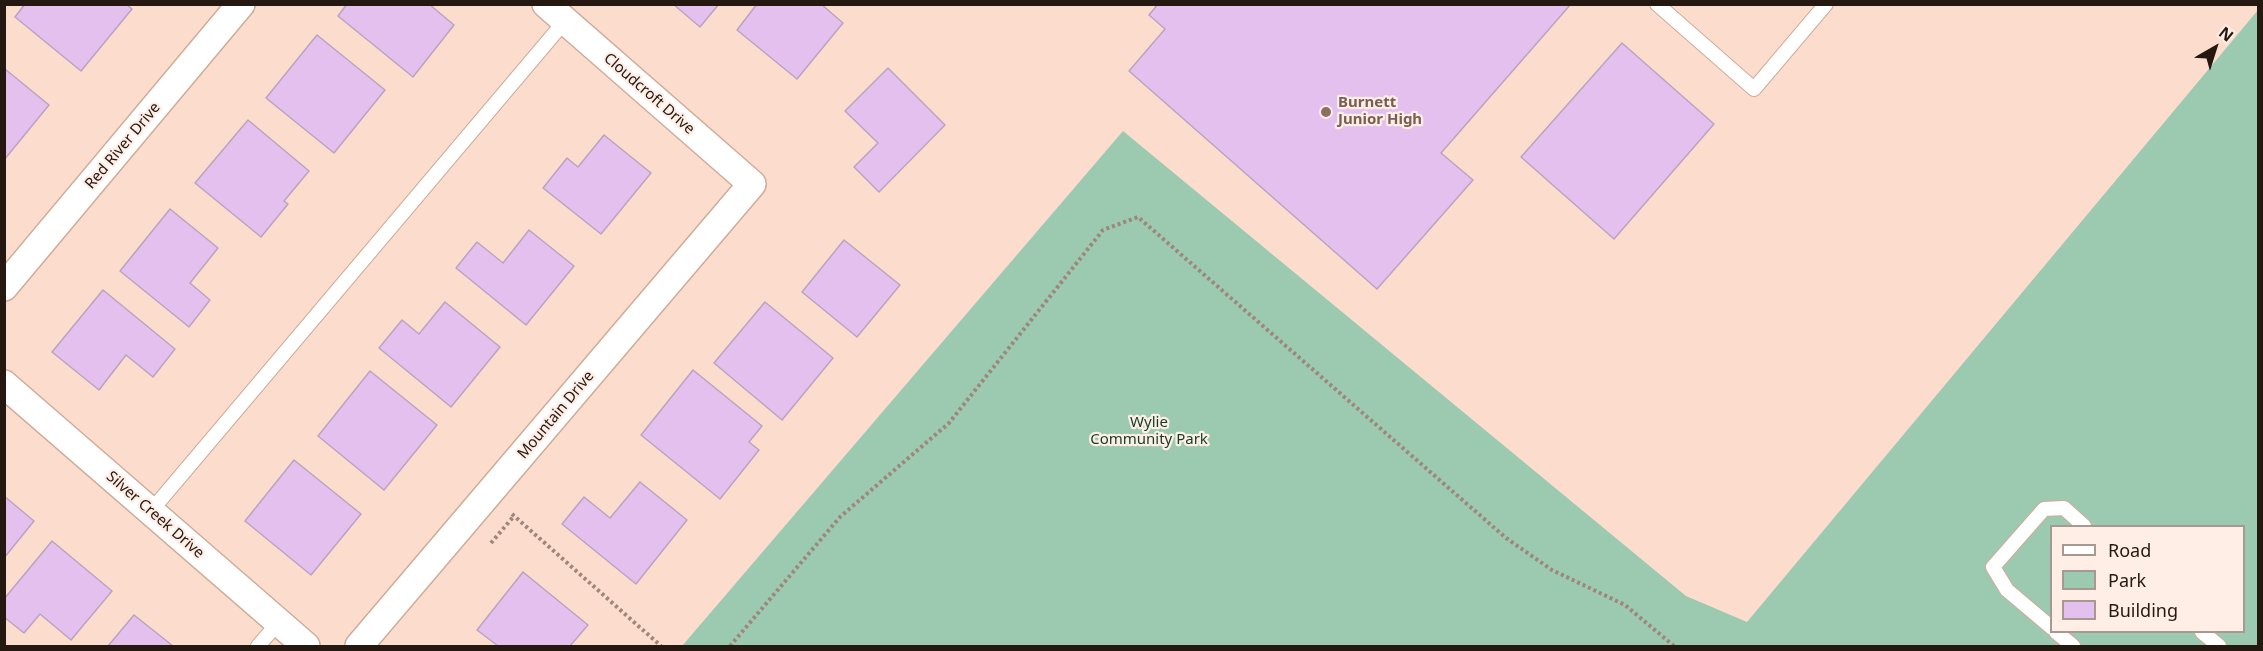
<!DOCTYPE html>
<style>
body{margin:0}
#map{position:relative;width:2263px;height:651px;overflow:hidden;background:#fcddcd;font-family:"Noto Sans",sans-serif}
canvas{display:block}
.frame{position:absolute;inset:0;border:6px solid #251811;pointer-events:none}
.legend{position:absolute;left:2050px;top:525px;width:195px;height:108px;box-sizing:border-box;background:#feeee6;border:2px solid #a79891;margin:0;padding:8px 10px;list-style:none;font-size:18px;color:#251811}
.legend li{display:flex;align-items:center;gap:12px;height:30px}
.legend b{width:30px;border:2px solid #a79891}
.north{position:absolute;left:2185px;top:18px;width:60px;height:60px;-webkit-text-stroke:4px #feeee6;paint-order:stroke;rotate:39deg;font-size:16px;font-weight:700;line-height:24px;text-align:center;color:#251811}
.north::after{content:'';display:block;margin:auto;width:21px;height:27px;background:#251811;clip-path:polygon(50% 0,100% 100%,50% 72%,0 100%)}
</style>
<div id="map">
<canvas width="2263" height="651"></canvas>
<div class="frame"></div>
<ul class="legend">
<li><b style="height:8px;background:#fff"></b>Road</li>
<li><b style="height:16px;background:#9ccab1"></b>Park</li>
<li><b style="height:16px;background:#e3c0ed"></b>Building</li>
</ul>
<div class="north">N</div>
</div>
<script>
const c = document.querySelector('canvas').getContext('2d');
c.lineJoin = 'round';
function fillPath(path, color) { c.fillStyle = color; c.fill(path, 'evenodd'); }
const poly = rows => new Path2D(rows.map(r => 'M' + r).join(''));
function strokePath(path, color, width, dash) { c.strokeStyle = color; c.lineWidth = width; c.lineCap = dash ? 'butt' : 'round'; c.setLineDash(dash || []); c.stroke(path); }
function drawText(font, color, halo, rows, align = 'center') {
  c.font = font + ' "Noto Sans",sans-serif'; c.lineWidth = 4.5; c.setLineDash([]); c.textBaseline = 'middle'; c.strokeStyle = halo; c.fillStyle = color; for (const [text, x, y, turn = 0] of rows) {
    c.save(); c.translate(x, y); c.rotate((+turn || 0) * Math.PI / 180); c.textAlign = isNaN(turn) ? turn : align; if (halo) c.strokeText(text, 0, 0); c.fillText(text, 0, 0); c.restore();
  }
}
fillPath(poly([
 [2258,10,2258,646,682,646,1123,131,1686,596,1747,622],
 [2052,526,2244,526,2244,632,2052,632]
]), '#9ccab1');
const building = poly([
 [25,4,126,4,132,9,81,71,15,17,25,4],
 [347,4,429,4,454,25,413,77,338,16,347,4],
 [673,4,719,4,700,27,673,4],
 [757,4,821,4,843,23,797,79,737,30,757,4],
 [1158,4,1571,4,1441,153,1473,180,1377,289,1129,71,1165,29,1149,15,1158,4],
 [317,35,385,90,334,153,266,98,317,35],
 [1622,43,1714,124,1614,239,1521,157,1622,43],
 [888,68,945,125,879,192,854,167,878,143,845,111,888,68],
 [5,69,49,105,4,160,4,70,5,69],
 [248,120,309,171,284,201,288,204,261,237,195,183,248,120],
 [604,135,651,173,601,234,543,188,567,158,578,167,604,135],
 [170,209,218,248,190,283,210,300,189,327,120,271,170,209],
 [529,230,574,266,526,325,456,268,477,242,503,263,529,230],
 [844,240,900,285,857,337,802,292,844,240],
 [103,290,175,349,153,377,126,355,99,390,52,352,103,290],
 [445,302,500,347,451,407,379,348,402,320,419,334,445,302],
 [765,302,833,358,782,420,714,363,765,302],
 [693,370,762,426,749,442,759,450,720,499,641,435,693,370],
 [370,371,437,425,384,490,318,436,370,371],
 [294,460,361,514,311,575,245,521,294,460],
 [640,482,687,520,636,584,562,524,584,497,610,518,640,482],
 [4,496,34,521,4,558,4,496],
 [52,541,112,591,71,640,40,614,24,633,4,617,4,599,52,541],
 [523,572,588,625,570,646,498,646,477,630,523,572],
 [134,615,173,646,108,646,134,615]
]);
fillPath(building, '#e3c0ed');
strokePath(building, '#baa3c1', 1.5);
const service = poly([
 [1657,4,1754,89,1826,4],
 [151,511,565,21],
 [2052,628,2007,590,1993,567,2044,509,2064,508,2084,526],
 [2056,632,2073,646],
 [2202,632,2219,646],
 [258,646,279,622]
]);
const minor = poly([
 [4,287,241,4],
 [4,384,306,646],
 [359,646,752,184,546,4]
]);
strokePath(service, '#cfab98', 16);
strokePath(minor, '#cfab98', 30);
strokePath(poly([
 [512,514,661,646],
 [491,543,514,516],
 [730,646,840,517,949,423,1103,230,1138,217,1506,538,1552,570,1625,605,1674,646]
]), '#9e867a', 4, [3, 3]);
strokePath(service, '#fff', 14);
strokePath(minor, '#fff', 27);
for (const [x, y, r, color] of [
 [1326,112,6,"#8d6e63"]
]) { const dot = new Path2D(); dot.arc(x, y, r, 0, 2 * Math.PI); c.fillStyle = color; c.fill(dot); strokePath(dot, '#feeee6', 2); }
drawText('15px', '#251811', '#feeee6', [
 ["Cloudcroft Drive",649,94,41],
 ["Red River Drive",123,146,-50],
 ["Mountain Drive",556,415,-50],
 ["Silver Creek Drive",155,515,41]
]);
drawText('bold 15px', '#785e54', '#feeee6', [
 ["Burnett",1338,103],
 ["Junior High",1338,120]
], 'left');
drawText('15px', '#113e2a', '#feeee6', [
 ["Wylie",1149,423],
 ["Community Park",1149,440]
]);
</script>
